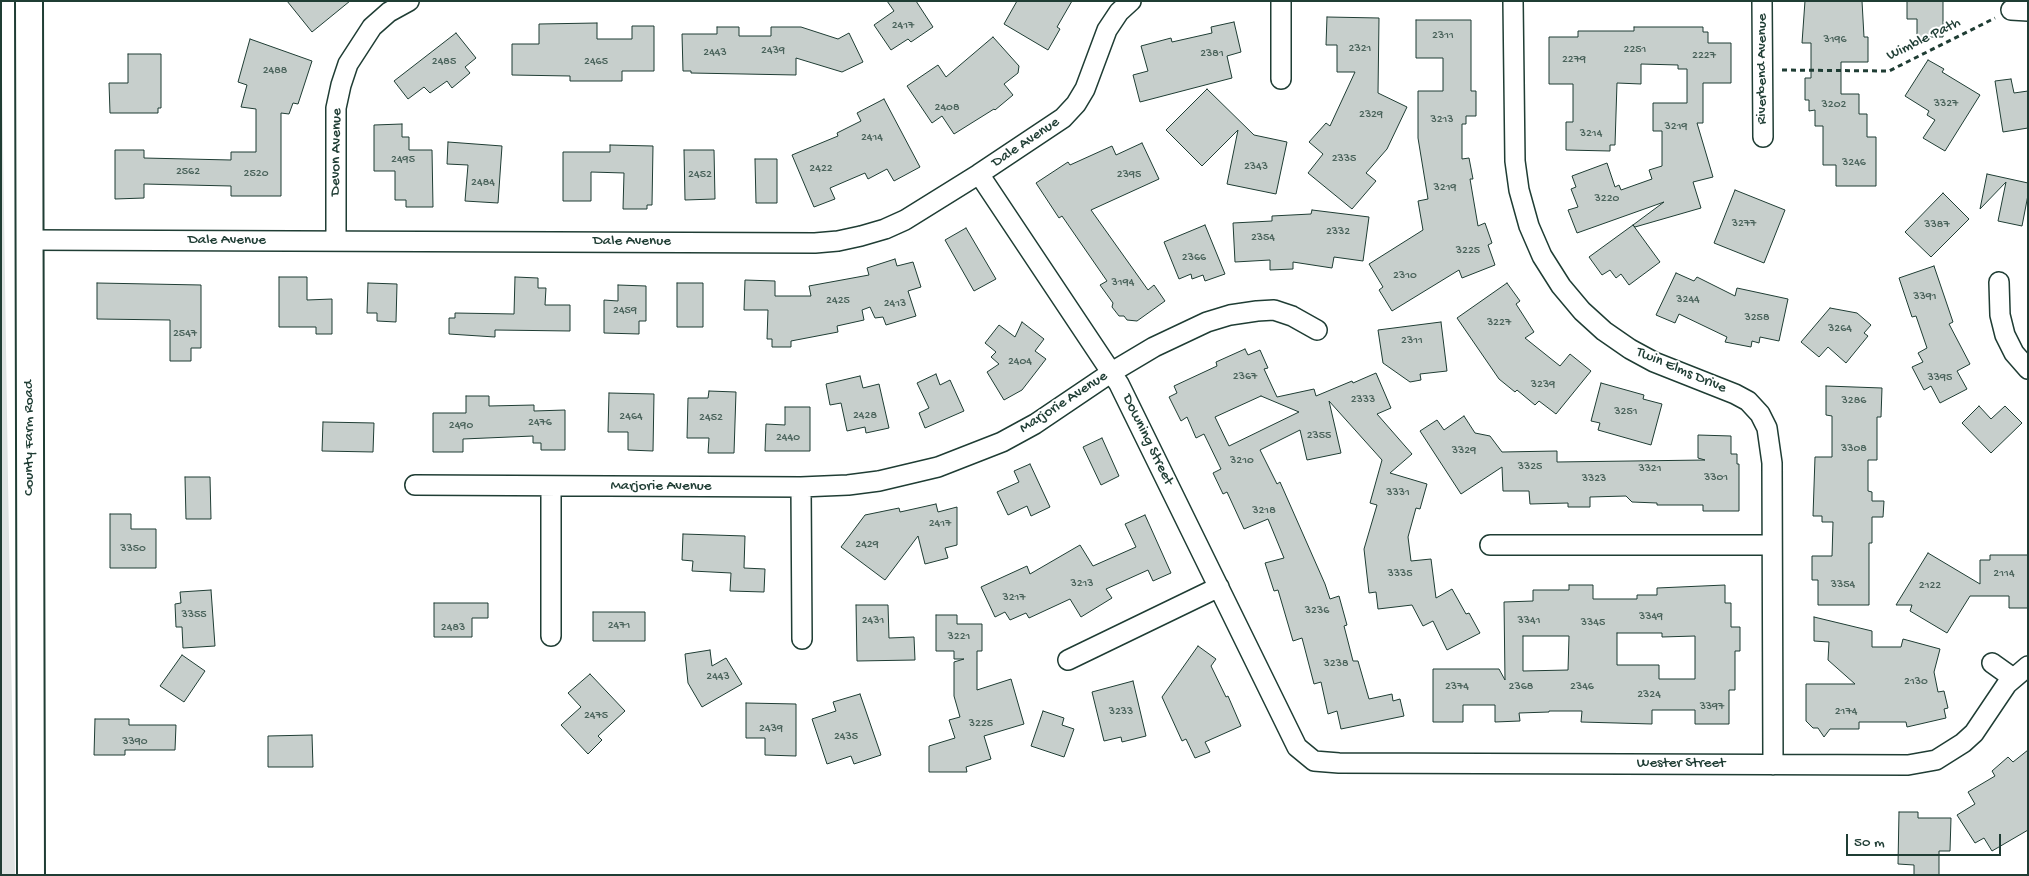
<!DOCTYPE html>
<style>
body{margin:0}
#map{position:relative;width:2029px;height:876px;overflow:hidden;background:#fff;font-family:"Gochi Hand",sans-serif}
canvas{display:block}
.frame{position:absolute;inset:0;border:2px solid #1f3d34;pointer-events:none}
.scale{position:absolute;left:1846px;top:834px;width:155px;height:22px;box-sizing:border-box;border:2px solid #1f3d34;border-top:0;padding-left:6px;font-size:15px;line-height:18px;white-space:nowrap;color:#1f3d34;-webkit-text-stroke:4px #fff;paint-order:stroke}
</style>
<div id="map">
<canvas width="2029" height="876"></canvas>
<div class="frame"></div>
<div class="scale">50 m</div>
</div>
<script>
const c = document.querySelector('canvas').getContext('2d');
c.lineJoin = 'round';
function fillPath(path, color) { c.fillStyle = color; c.fill(path, 'evenodd'); }
const poly = rows => new Path2D(rows.map(r => 'M' + r).join(''));
function strokePath(path, color, width, dash) { c.strokeStyle = color; c.lineWidth = width; c.lineCap = dash ? 'butt' : 'round'; c.setLineDash(dash || []); c.stroke(path); }
function drawText(font, color, halo, rows, align = 'center') {
  c.font = font + ' "Gochi Hand",sans-serif'; c.lineWidth = 4; c.setLineDash([]); c.textBaseline = 'middle'; c.strokeStyle = halo; c.fillStyle = color; for (const [text, x, y, turn = 0] of rows) {
    c.save(); c.translate(x, y); c.rotate((+turn || 0) * Math.PI / 180); c.textAlign = isNaN(turn) ? turn : align; if (halo) c.strokeText(text, 0, 0); c.fillText(text, 0, 0); c.restore();
  }
}
fillPath(poly([
 [1,11,8,481,15,875,1,875]
]), '#dee3e2');
const building = poly([
 [287,1,350,1,312,32,287,1],
 [887,1,916,1,933,27,911,42,908,39,891,50,874,25,894,11,887,1],
 [1017,1,1072,1,1057,27,1060,29,1048,50,1004,24,1017,1],
 [1805,1,1862,1,1864,37,1868,37,1868,62,1841,62,1841,94,1859,94,1859,114,1867,114,1867,137,1876,137,1876,186,1836,186,1836,165,1823,165,1823,126,1815,126,1815,110,1809,111,1809,100,1805,100,1805,78,1811,78,1811,43,1802,43,1805,1],
 [1907,1,1943,1,1943,37,1917,37,1917,19,1907,19,1907,1],
 [1327,17,1379,18,1378,93,1407,107,1387,149,1366,173,1376,181,1352,209,1308,173,1323,154,1309,142,1326,123,1330,126,1355,72,1337,72,1337,45,1326,45,1327,17],
 [1416,20,1471,20,1471,91,1476,91,1476,116,1466,116,1466,124,1462,124,1462,159,1469,158,1473,179,1470,179,1478,226,1485,223,1492,243,1488,245,1495,265,1462,278,1459,270,1392,311,1379,290,1383,287,1369,264,1423,230,1418,201,1428,199,1418,138,1418,91,1443,91,1443,58,1416,58,1416,20],
 [1234,22,1241,52,1227,56,1232,78,1140,102,1133,75,1148,71,1141,46,1171,38,1172,42,1212,33,1211,27,1234,22],
 [597,23,597,39,632,39,632,26,654,26,654,71,622,71,622,81,570,81,570,76,512,75,512,44,539,44,539,24,597,23],
 [717,27,739,27,739,36,771,36,771,27,801,27,838,39,849,33,863,62,842,72,796,58,796,75,691,73,691,71,683,71,682,34,717,34,717,27],
 [1634,27,1703,27,1703,32,1708,32,1708,43,1731,43,1731,83,1703,83,1703,123,1697,123,1713,177,1693,182,1701,208,1635,227,1633,225,1664,202,1577,233,1568,210,1578,207,1571,189,1576,187,1572,176,1607,163,1615,187,1619,185,1621,190,1652,179,1649,170,1662,166,1662,131,1653,131,1653,103,1687,103,1687,69,1678,69,1678,65,1641,64,1641,84,1617,83,1615,145,1610,145,1610,151,1566,150,1566,122,1573,122,1573,84,1549,84,1549,37,1578,37,1578,31,1634,31,1634,27],
 [456,33,476,58,465,67,470,73,452,88,447,81,430,93,424,87,408,99,394,81,456,33],
 [993,37,1019,66,1018,73,1004,84,1013,95,995,110,994,109,954,134,942,116,932,123,907,86,938,65,946,77,993,37],
 [250,39,312,61,298,104,293,103,289,114,281,113,281,196,231,196,231,186,144,184,144,198,115,199,115,150,144,150,144,158,231,160,231,152,256,152,256,109,241,107,247,85,238,82,250,39],
 [128,54,161,54,161,108,158,108,158,113,110,113,109,83,128,83,128,54],
 [1928,60,1944,69,1942,72,1980,95,1945,151,1923,138,1935,120,1927,115,1929,111,1905,96,1928,60],
 [2011,79,2014,93,2028,91,2028,128,2003,132,1995,81,2011,79],
 [1207,89,1254,135,1287,142,1276,194,1227,184,1238,130,1202,166,1166,130,1207,89],
 [884,99,920,167,894,181,887,169,868,179,865,173,830,188,835,199,814,207,792,155,838,136,837,133,861,121,857,113,884,99],
 [402,124,402,137,409,137,409,150,432,150,433,207,406,207,406,200,395,200,395,171,374,171,374,125,402,124],
 [448,142,502,146,498,203,465,201,468,165,447,164,448,142],
 [1142,143,1159,179,1091,210,1148,290,1154,285,1165,301,1137,321,1127,320,1124,316,1119,316,1112,307,1113,303,1100,285,1107,281,1062,216,1059,218,1036,183,1068,162,1070,165,1112,146,1116,155,1142,143],
 [610,145,653,146,652,205,647,205,647,209,623,209,624,173,591,172,591,201,563,201,563,152,610,152,610,145],
 [684,150,714,150,715,199,685,200,684,150],
 [755,159,777,159,777,203,756,203,755,159],
 [1987,174,2028,183,2028,195,2022,226,1998,221,2006,182,1980,209,1987,174],
 [1735,190,1785,210,1764,263,1714,243,1735,190],
 [1943,193,1969,219,1931,257,1905,232,1943,193],
 [1312,210,1369,217,1363,261,1334,257,1332,268,1293,262,1293,269,1270,270,1270,260,1235,262,1233,223,1272,221,1272,216,1311,214,1312,210],
 [1205,225,1225,274,1205,281,1203,275,1192,279,1191,274,1179,279,1164,242,1205,225],
 [1633,225,1660,262,1629,285,1621,274,1616,278,1610,270,1602,275,1589,257,1633,225],
 [966,228,996,279,974,291,945,240,966,228],
 [895,259,897,266,913,262,921,287,908,291,916,316,886,325,883,317,875,318,870,307,862,310,864,320,837,326,838,332,791,341,791,347,772,347,772,339,767,339,768,310,744,310,745,280,775,281,775,296,811,296,809,286,869,275,867,268,895,259],
 [1934,266,1953,322,1949,324,1970,364,1957,371,1967,389,1940,403,1931,386,1924,390,1912,367,1923,362,1918,353,1927,348,1916,316,1912,317,1899,278,1934,266],
 [1676,273,1694,281,1697,277,1735,296,1737,288,1788,299,1779,341,1760,337,1759,343,1752,341,1751,347,1725,342,1727,337,1679,314,1675,323,1656,315,1676,273],
 [279,277,307,277,307,300,332,299,332,334,316,334,316,327,279,327,279,277],
 [515,277,538,278,538,288,546,288,545,305,570,305,570,331,495,330,495,337,449,334,449,318,455,318,455,313,514,314,515,277],
 [97,283,201,285,201,348,191,348,191,361,170,361,170,320,97,319,97,283],
 [368,283,397,284,396,322,377,321,377,313,367,313,368,283],
 [677,283,703,283,703,327,677,327,677,283],
 [1507,283,1520,301,1516,304,1534,332,1525,338,1560,366,1570,354,1591,371,1556,414,1539,401,1535,405,1517,390,1515,392,1499,379,1457,318,1507,283],
 [618,285,646,286,646,321,639,321,639,334,604,333,604,300,618,301,618,285],
 [1830,308,1857,313,1871,325,1864,333,1868,336,1846,363,1828,347,1819,357,1801,342,1830,308],
 [1022,322,1044,339,1035,351,1046,359,1022,390,1004,400,987,372,999,364,991,357,996,352,985,343,999,325,1015,337,1022,322],
 [1441,322,1447,371,1420,374,1421,380,1410,382,1383,363,1378,330,1441,322],
 [1245,349,1248,355,1260,350,1268,368,1264,369,1277,397,1314,389,1316,396,1352,381,1353,383,1376,373,1391,408,1377,414,1412,454,1390,473,1427,484,1420,509,1416,508,1408,537,1411,561,1431,559,1436,598,1452,589,1466,614,1469,613,1480,633,1447,650,1433,621,1423,626,1412,605,1378,609,1376,592,1369,593,1364,549,1377,505,1370,503,1382,460,1329,401,1341,453,1307,460,1300,430,1260,450,1277,484,1280,482,1325,584,1330,599,1339,596,1347,625,1344,626,1353,661,1358,661,1369,699,1392,694,1393,701,1400,699,1404,716,1341,729,1337,711,1328,714,1321,682,1314,684,1302,638,1293,641,1278,590,1274,591,1265,563,1284,558,1268,519,1244,529,1227,492,1223,494,1213,473,1221,469,1204,434,1196,438,1187,417,1181,421,1169,397,1177,393,1174,386,1217,366,1216,362,1245,349],
 [1261,396,1299,412,1229,446,1215,417,1261,396],
 [936,374,940,385,950,380,964,411,925,428,919,413,929,408,917,383,936,374],
 [860,376,863,388,879,384,889,428,866,433,865,427,847,431,841,403,830,405,826,384,860,376],
 [1601,383,1644,395,1643,399,1662,404,1651,445,1598,430,1600,423,1591,421,1601,383],
 [1826,386,1882,388,1881,417,1877,417,1877,460,1868,460,1868,491,1872,492,1872,501,1884,501,1883,517,1872,517,1872,543,1869,543,1869,605,1818,605,1818,580,1812,580,1812,556,1832,556,1833,522,1822,522,1822,516,1813,516,1815,457,1832,457,1832,416,1826,415,1826,386],
 [709,391,736,392,734,453,708,453,709,438,687,438,688,398,708,398,709,391],
 [609,393,654,394,653,451,628,450,628,432,608,432,609,393],
 [466,396,489,396,489,406,534,405,534,411,565,410,565,450,541,450,541,443,533,443,533,436,463,439,463,452,433,452,433,413,466,413,466,396],
 [1979,406,1991,419,2005,406,2022,423,1991,453,1962,423,1979,406],
 [785,407,810,407,810,451,765,451,766,424,785,425,785,407],
 [1464,416,1475,433,1490,436,1502,452,1557,451,1557,462,1705,460,1698,458,1698,435,1731,436,1731,454,1737,454,1737,464,1739,464,1739,511,1703,511,1703,505,1657,505,1657,503,1632,502,1626,496,1590,497,1590,507,1568,507,1568,503,1530,504,1529,491,1503,491,1502,467,1461,494,1420,431,1437,420,1444,430,1464,416],
 [323,422,374,423,373,452,322,451,323,422],
 [1102,438,1119,476,1101,485,1083,447,1102,438],
 [1030,464,1050,507,1031,516,1027,506,1008,515,997,492,1019,482,1014,471,1030,464],
 [185,477,210,477,211,519,186,519,185,477],
 [936,504,938,512,957,507,957,545,945,548,948,558,925,564,918,536,885,580,841,547,865,515,899,508,900,512,936,504],
 [110,514,131,514,131,529,156,529,156,568,110,568,110,514],
 [1145,515,1171,573,1153,581,1148,570,1106,589,1112,598,1081,617,1070,599,1029,618,1026,613,1010,620,1005,612,995,617,981,587,1027,566,1030,574,1080,545,1093,566,1136,547,1125,524,1145,515],
 [683,534,745,536,744,568,765,569,764,592,730,591,731,573,692,571,693,561,682,560,683,534],
 [1928,553,1980,584,1980,560,1990,560,1990,555,2028,555,2028,608,2009,608,2009,596,1970,596,1947,633,1910,611,1912,605,1896,605,1928,553],
 [1569,585,1593,585,1593,599,1637,599,1637,595,1657,595,1657,588,1725,585,1725,603,1731,603,1731,627,1740,627,1740,651,1735,651,1735,690,1729,690,1729,724,1695,724,1695,710,1652,710,1652,724,1581,722,1582,711,1549,711,1549,712,1519,713,1520,721,1495,722,1495,705,1463,705,1463,722,1433,722,1433,669,1499,669,1505,680,1504,602,1533,601,1533,590,1569,590,1569,585],
 [1617,633,1662,633,1662,637,1695,636,1695,679,1659,679,1659,665,1617,665,1617,633],
 [1523,636,1569,636,1568,670,1523,671,1523,636],
 [211,590,215,646,183,648,182,627,176,627,175,604,181,603,180,592,211,590],
 [434,603,488,603,488,618,472,618,472,637,434,637,434,603],
 [856,605,888,605,889,638,914,637,915,660,857,661,856,605],
 [593,612,645,612,645,641,593,641,593,612],
 [936,615,957,615,957,624,982,624,982,651,977,651,977,690,1011,679,1024,724,984,736,991,759,966,767,967,772,929,772,929,746,955,738,949,720,960,717,954,696,954,662,964,659,954,659,954,651,936,651,936,615],
 [1814,617,1872,631,1872,647,1901,647,1903,639,1940,649,1934,672,1938,692,1944,691,1948,708,1944,709,1946,718,1907,727,1906,722,1859,722,1859,729,1830,729,1824,737,1818,728,1813,728,1806,721,1806,684,1855,684,1828,660,1829,642,1814,641,1814,617],
 [1198,646,1216,659,1211,666,1226,697,1228,696,1241,726,1205,742,1210,752,1195,758,1186,739,1182,741,1162,697,1198,646],
 [710,650,712,666,726,658,742,684,702,707,688,683,685,654,710,650],
 [182,655,205,671,184,702,160,686,182,655],
 [590,674,625,711,598,736,602,740,588,754,561,725,581,707,568,693,590,674],
 [1133,681,1146,736,1122,742,1121,737,1104,741,1092,692,1133,681],
 [860,694,881,755,854,764,851,756,827,764,812,719,836,711,833,702,860,694],
 [746,703,796,704,796,756,765,755,765,738,746,738,746,703],
 [1043,711,1064,718,1062,725,1074,729,1064,757,1031,746,1043,711],
 [95,719,129,719,129,725,176,725,175,750,125,750,125,755,94,755,95,719],
 [312,735,313,767,268,767,268,736,312,735],
 [2028,750,2028,830,1992,851,1984,838,1975,843,1957,815,1975,804,1968,792,1995,776,1992,771,2008,757,2013,762,2028,750],
 [1899,812,1918,812,1918,818,1951,818,1950,851,1939,851,1939,875,1914,875,1914,865,1898,864,1899,812]
]);
fillPath(building, '#c7cfcc');
strokePath(building, '#1f3d34', 1);
const street = poly([
 [1513,1,1515,161,1519,190,1529,226,1542,256,1561,286,1582,311,1604,331,1630,349,1654,362,1735,394,1748,401,1760,414,1767,428,1772,463,1773,765],
 [1762,1,1763,137],
 [2011,10,2028,11],
 [1281,79,1281,1],
 [979,174,1119,384,1297,747,1314,761,1339,763,1908,765,1936,760,1963,743,1974,733,2007,684,2028,666],
 [30,240,815,243,838,241,861,236,885,229,905,220,979,174,1063,118,1076,104,1085,89,1107,30,1119,12,1131,1],
 [336,241,336,108,341,85,348,64,372,27,389,12,409,1],
 [1999,282,2000,315,2005,335,2014,353,2028,369],
 [415,485,801,487,848,485,879,481,938,467,1002,442,1035,424,1112,372,1154,347,1207,322,1230,315,1257,311,1274,310,1292,316,1317,330],
 [801,487,802,639],
 [1490,545,1772,545],
 [551,636,551,487],
 [1068,660,1219,587],
 [1992,663,2013,678]
]);
const secondary = poly([
 [29,1,31,875]
]);
strokePath(street, '#1f3d34', 22);
strokePath(secondary, '#1f3d34', 30);
strokePath(poly([
 [1782,70,1889,71,1995,18]
]), '#1f3d34', 3, [5, 4]);
strokePath(street, '#fff', 19);
strokePath(secondary, '#fff', 26);
drawText('12px', '#49625a', null, [
 ["2417",903,26],
 ["2311",1443,36],
 ["3196",1835,40],
 ["2321",1360,49],
 ["2251",1635,50],
 ["2439",773,51],
 ["2443",715,53],
 ["2381",1212,54],
 ["2227",1704,56],
 ["2279",1574,60],
 ["2485",444,62],
 ["2465",596,62],
 ["2488",275,71],
 ["3327",1946,104],
 ["3202",1834,105],
 ["2408",947,108],
 ["2329",1371,115],
 ["3213",1442,120],
 ["3219",1676,127],
 ["3214",1591,134],
 ["2414",872,138],
 ["2335",1344,159],
 ["2495",403,160],
 ["3246",1854,163],
 ["2343",1256,167],
 ["2422",821,169],
 ["2562",188,172],
 ["2520",256,174],
 ["2452",700,175],
 ["2395",1129,175],
 ["2484",483,183],
 ["3219",1445,188],
 ["3220",1607,199],
 ["3277",1744,224],
 ["3387",1937,225],
 ["2332",1338,232],
 ["2354",1263,238],
 ["3225",1468,251],
 ["2366",1194,258],
 ["2310",1405,276],
 ["3194",1123,283],
 ["3391",1925,297],
 ["3244",1688,300],
 ["2425",838,301],
 ["2413",895,304],
 ["2459",625,311],
 ["3258",1757,318],
 ["3227",1499,323],
 ["3264",1840,329],
 ["2547",185,334],
 ["2311",1412,341],
 ["2404",1020,362],
 ["2367",1245,377],
 ["3395",1940,378],
 ["3239",1543,385],
 ["2333",1363,400],
 ["3286",1854,401],
 ["3251",1626,412],
 ["2428",865,416],
 ["2464",631,417],
 ["2452",711,418],
 ["2476",540,423],
 ["2490",461,426],
 ["2355",1319,436],
 ["2440",788,438],
 ["3308",1854,449],
 ["3329",1464,451],
 ["3210",1242,461],
 ["3325",1530,467],
 ["3321",1650,469],
 ["3301",1716,478],
 ["3323",1594,479],
 ["3331",1398,493],
 ["3218",1264,511],
 ["2417",940,524],
 ["2429",867,545],
 ["3350",133,549],
 ["3335",1400,574],
 ["2114",2004,574],
 ["3213",1082,584],
 ["3354",1843,585],
 ["2122",1930,586],
 ["3217",1014,598],
 ["3236",1317,611],
 ["3355",194,615],
 ["3349",1651,617],
 ["2431",873,621],
 ["3341",1529,621],
 ["3345",1593,623],
 ["2471",619,626],
 ["2483",453,628],
 ["3221",959,637],
 ["3238",1336,664],
 ["2443",718,677],
 ["2130",1916,682],
 ["2374",1457,687],
 ["2368",1521,687],
 ["2346",1582,687],
 ["2324",1649,695],
 ["3397",1712,707],
 ["3233",1121,712],
 ["2174",1846,712],
 ["2475",596,716],
 ["3225",981,724],
 ["2439",771,729],
 ["2435",846,737],
 ["3390",135,742]
]);
drawText('15px', '#1f3d34', '#fff', [
 ["Wimble Path",1924,40,-26],
 ["Riverbend Avenue",1763,69,-90],
 ["Dale Avenue",1026,143,-34],
 ["Devon Avenue",337,152,-89],
 ["Dale Avenue",227,241],
 ["Dale Avenue",632,242],
 ["Twin Elms Drive",1681,371,23],
 ["Marjorie Avenue",1064,403,-33],
 ["County Farm Road",30,438,-90],
 ["Downing Street",1147,440,64],
 ["Marjorie Avenue",661,487],
 ["Wester Street",1681,764]
]);
</script>
